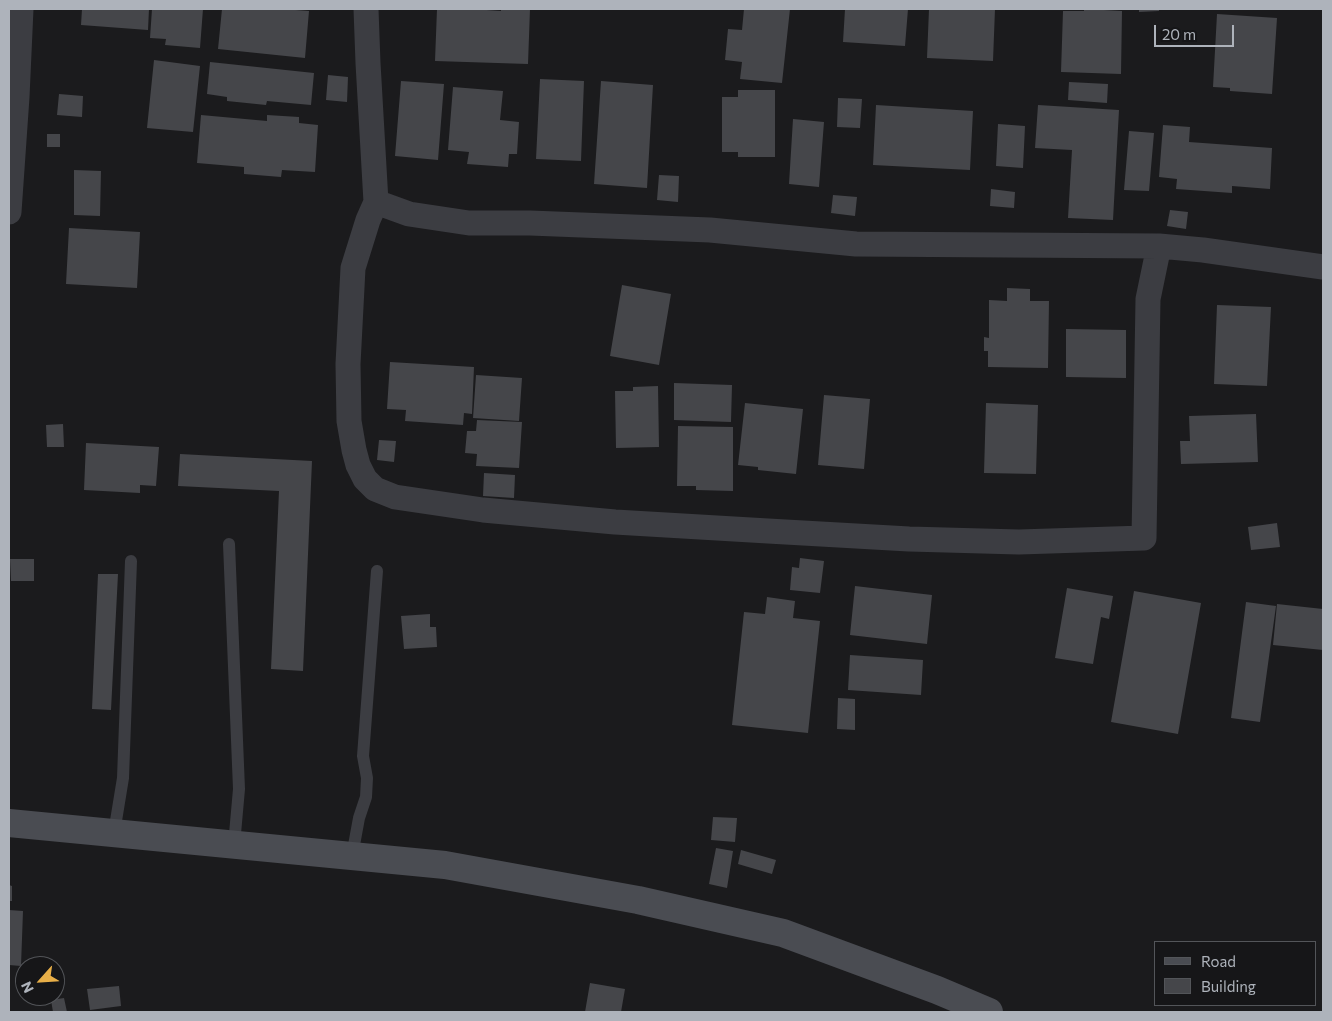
<!DOCTYPE html>
<style>
body{margin:0}
#map{position:relative;width:1332px;height:1021px;overflow:hidden;background:#1b1b1d;font-family:Commissioner,sans-serif}
canvas{display:block}
.frame{position:absolute;inset:0;border:10px solid #aeb3bb;pointer-events:none}
.legend{position:absolute;left:1154px;top:941px;width:162px;height:65px;box-sizing:border-box;background:#161618;border:1px solid #535559;margin:0;padding:6px 9px;list-style:none;font-size:15px;color:#aeb3bb}
.legend li{display:flex;align-items:center;gap:10px;height:25px}
.legend b{width:25px;border:1px solid #535559}
.north{position:absolute;left:15px;top:956px;width:50px;height:50px;box-sizing:border-box;background:#161618;border:1px solid #535559;border-radius:50%;rotate:244deg;font-size:14px;font-weight:700;line-height:20px;text-align:center;color:#aeb3bb}
.north::after{content:'';display:block;margin:auto;width:18px;height:22px;background:#e8af48;clip-path:polygon(50% 0,100% 100%,50% 72%,0 100%)}
.scale{position:absolute;left:1154px;top:25px;width:80px;height:22px;box-sizing:border-box;border:2px solid #aeb3bb;border-top:0;padding-left:6px;font-size:15px;line-height:18px;white-space:nowrap;color:#aeb3bb;-webkit-text-stroke:4px #161618;paint-order:stroke}
</style>
<div id="map">
<canvas width="1332" height="1021"></canvas>
<div class="frame"></div>
<ul class="legend">
<li><b style="height:6px;background:#4a4c52"></b>Road</li>
<li><b style="height:14px;background:#45464a"></b>Building</li>
</ul>
<div class="north">N</div>
<div class="scale">20 m</div>
</div>
<script>
const c = document.querySelector('canvas').getContext('2d');
c.lineJoin = 'round';
function fillPath(path, color) { c.fillStyle = color; c.fill(path, 'evenodd'); }
const poly = rows => new Path2D(rows.map(r => 'M' + r).join(''));
function strokePath(path, color, width, dash) { c.strokeStyle = color; c.lineWidth = width; c.lineCap = dash ? 'butt' : 'round'; c.setLineDash(dash || []); c.stroke(path); }
fillPath(poly([
 [82,9,149,9,148,30,81,25],
 [152,9,203,9,200,48,165,45,166,39,150,38],
 [222,9,282,9,309,11,305,58,218,49],
 [437,9,472,9,501,11,501,9,530,9,528,64,435,61],
 [744,9,790,9,782,83,740,79,742,62,725,60,728,29,742,30],
 [845,9,908,9,905,46,843,42],
 [929,9,995,9,993,61,927,58],
 [1084,9,1104,9,1104,10,1122,11,1121,74,1061,72,1063,11,1084,11],
 [1139,9,1159,9,1159,11,1139,12],
 [1217,14,1277,18,1272,94,1230,91,1230,88,1213,87],
 [154,60,200,66,193,132,147,128],
 [210,62,314,73,311,105,267,101,266,105,227,101,227,97,207,94],
 [328,75,348,77,347,102,326,100],
 [540,79,584,81,581,161,536,159],
 [401,81,444,84,438,160,395,156],
 [601,81,653,85,647,188,594,184],
 [1069,82,1108,84,1107,103,1068,100],
 [453,87,503,91,500,120,519,122,517,154,509,154,508,167,467,164,469,152,448,150],
 [738,90,775,90,775,157,738,157,738,152,722,152,722,97,738,97],
 [59,94,83,96,82,117,57,115],
 [838,98,862,99,860,128,837,127],
 [876,105,973,111,970,170,873,165],
 [1038,105,1119,110,1113,220,1068,218,1072,150,1035,148],
 [201,115,267,121,267,115,299,117,299,123,318,125,315,172,282,170,281,177,244,174,244,167,197,163],
 [793,119,824,122,819,187,789,184],
 [998,124,1025,126,1023,168,996,166],
 [1163,125,1190,127,1189,142,1272,148,1270,189,1232,186,1232,193,1176,189,1177,179,1159,177],
 [1129,131,1154,133,1149,191,1124,190],
 [47,134,60,134,60,147,47,147],
 [74,170,101,171,100,216,74,215],
 [659,175,679,176,678,202,657,200],
 [991,189,1015,192,1014,208,990,206],
 [833,195,857,197,855,216,831,213],
 [1170,210,1188,212,1186,229,1167,226],
 [69,228,140,232,137,288,66,284],
 [622,285,671,294,659,365,610,356],
 [1007,288,1030,289,1030,301,1049,301,1048,368,988,367,988,351,984,351,984,337,989,338,989,300,1007,301],
 [1217,305,1271,307,1267,386,1214,384],
 [1066,329,1126,330,1126,378,1066,377],
 [390,362,474,367,472,414,464,413,463,425,405,421,406,410,387,409],
 [476,375,522,378,519,421,473,418],
 [674,383,732,385,731,422,674,420],
 [658,386,659,447,616,448,615,391,633,391,633,387],
 [824,395,870,399,864,469,818,465],
 [745,403,803,409,796,474,758,470,758,467,738,465],
 [986,403,1038,405,1036,474,984,473],
 [1256,414,1258,462,1181,464,1180,441,1190,441,1189,416],
 [477,420,522,422,519,468,476,466,477,454,465,453,467,431,476,431],
 [63,424,64,447,47,447,46,425],
 [678,426,733,427,733,491,696,490,696,486,677,486],
 [379,440,396,441,394,462,377,460],
 [86,443,159,447,156,486,140,485,140,493,84,490],
 [180,454,312,461,303,671,271,669,279,491,178,486],
 [484,473,515,475,514,498,483,496],
 [1277,523,1280,547,1251,550,1248,527],
 [800,558,824,561,820,593,790,590,792,567,799,568],
 [10,559,34,559,34,581,11,581],
 [98,574,118,574,111,710,92,709],
 [855,586,932,595,927,644,850,635],
 [1067,588,1113,596,1109,619,1101,617,1093,664,1055,658],
 [1134,591,1201,603,1178,734,1111,722],
 [767,597,795,601,793,618,820,621,808,733,732,725,744,612,765,614],
 [1246,602,1276,606,1260,722,1231,718],
 [1277,604,1323,609,1323,650,1273,645],
 [430,614,430,627,436,627,437,647,404,649,401,616],
 [850,655,923,660,921,695,848,690],
 [838,698,855,699,855,730,837,729],
 [713,817,737,818,735,842,711,840],
 [716,848,733,851,727,888,709,884],
 [741,850,776,860,772,874,738,864],
 [9,885,12,886,12,901,9,901],
 [9,910,23,911,21,966,9,965],
 [590,983,625,989,621,1012,585,1012],
 [119,986,121,1006,90,1010,87,989],
 [64,998,67,1012,53,1012,51,1000]
]), '#45464a');
strokePath(poly([
 [229,544,239,789,234,845],
 [114,833,123,778,131,561],
 [352,856,359,818,366,797,367,778,363,756,377,571]
]), '#3c3d42', 12);
strokePath(poly([
 [366,9,368,63,376,202,368,220,353,268,348,364,349,421,354,450,358,465,365,479,375,489,395,497,483,510,615,522,768,531,909,539,1019,542,1144,538,1148,299,1159,246],
 [376,202,409,214,469,223,530,223,710,230,856,244,1159,246,1203,250,1323,267],
 [9,212,17,97,21,9]
]), '#3c3d42', 25);
strokePath(poly([
 [9,823,445,865,638,900,783,933,937,990,989,1012]
]), '#4a4c52', 28);
</script>
